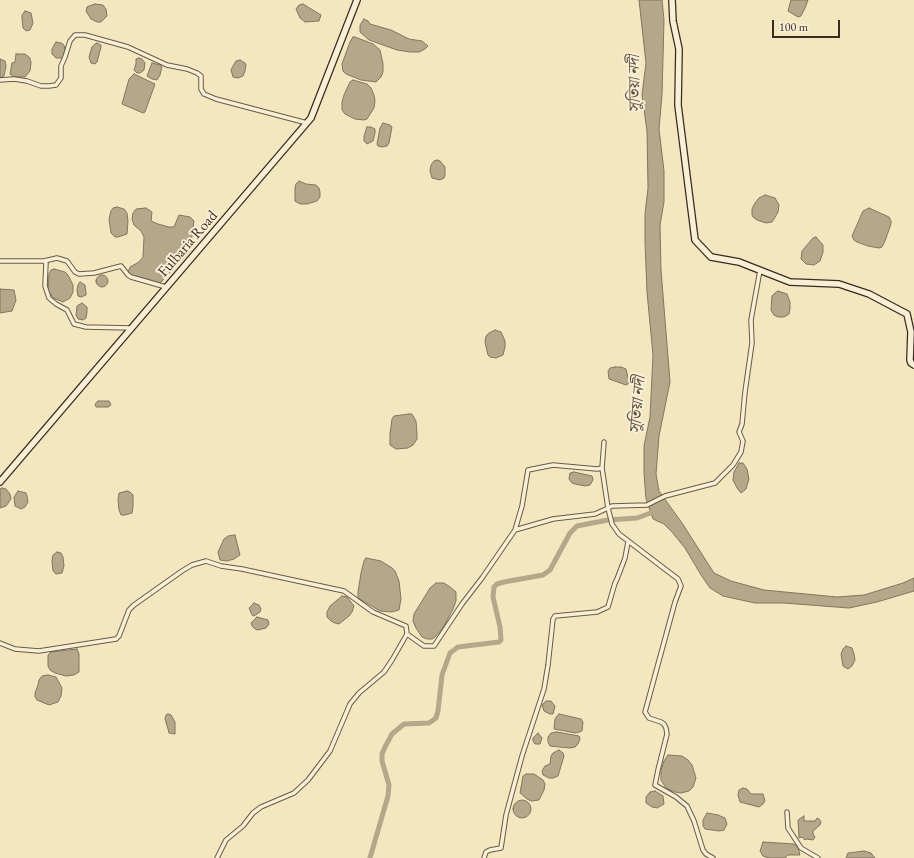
<!DOCTYPE html>
<meta charset="utf-8">
<style>
body{margin:0}
#map{position:relative;width:914px;height:858px;overflow:hidden;background:#f4e7bf;font-family:"EB Garamond",serif}
canvas{display:block}
.scale{position:absolute;left:772px;top:20px;width:68px;height:18px;box-sizing:border-box;border:2px solid #382b22;border-top:0;padding-left:5px;font-size:12px;line-height:14px;white-space:nowrap;color:#382b22;-webkit-text-stroke:3px #f8efd5;paint-order:stroke}
</style>
<div id="map">
<canvas width="914" height="858"></canvas>
<div class="scale">100 m</div>
</div>
<script>
const c = document.querySelector('canvas').getContext('2d');
c.lineJoin = 'round';
function fillPath(path, color) { c.fillStyle = color; c.fill(path, 'evenodd'); }
const poly = rows => new Path2D(rows.map(r => 'M' + r).join(''));
function strokePath(path, color, width, dash) { c.strokeStyle = color; c.lineWidth = width; c.lineCap = dash ? 'butt' : 'round'; c.setLineDash(dash || []); c.stroke(path); }
function drawText(font, color, halo, rows, align = 'center') {
  c.font = font + ' "EB Garamond","Noto Serif Bengali",serif'; c.lineWidth = 4; c.setLineDash([]); c.textBaseline = 'middle'; c.strokeStyle = halo; c.fillStyle = color; for (const [text, x, y, turn = 0] of rows) {
    c.save(); c.translate(x, y); c.rotate((+turn || 0) * Math.PI / 180); c.textAlign = isNaN(turn) ? turn : align; if (halo) c.strokeText(text, 0, 0); c.fillText(text, 0, 0); c.restore();
  }
}
const water = poly([
 [639,0,662,0,664,20,662,95,659,129,664,171,664,202,660,225,661,270,670,382,659,436,656,474,659,491,682,523,714,573,731,581,764,590,837,597,864,595,903,583,914,578,914,591,877,602,849,608,784,603,755,603,723,596,710,588,701,575,685,548,672,532,664,524,653,519,646,499,644,473,644,446,650,417,653,355,647,292,645,242,645,214,648,188,647,131,642,95,646,63,639,0],
 [791,0,808,0,805,8,801,16,798,17,788,11,791,0],
 [95,4,103,5,106,9,107,16,101,22,97,22,91,19,86,11,87,7,89,6,95,4],
 [303,4,321,15,319,21,305,22,300,18,296,9,299,5,303,4],
 [25,11,31,13,33,23,30,30,26,31,23,28,22,19,22,15,25,11],
 [364,19,368,21,370,24,391,30,409,39,422,41,428,46,425,49,419,52,410,52,397,50,369,40,360,32,360,25,364,19],
 [353,37,355,37,373,44,380,50,383,64,383,72,381,77,376,82,361,80,346,74,343,71,342,64,350,42,353,37],
 [56,42,61,43,64,45,65,50,63,58,56,58,52,54,52,49,56,42],
 [97,43,101,45,101,47,97,62,95,64,91,63,89,57,92,47,95,44,97,43],
 [16,54,25,54,30,58,31,63,30,71,25,77,14,77,10,74,12,63,15,62,16,54],
 [139,58,142,59,145,63,144,70,140,73,137,73,134,70,136,64,136,59,139,58],
 [0,59,5,61,6,66,4,76,0,78,0,59],
 [240,60,245,63,246,65,245,71,243,76,238,78,233,77,231,70,233,66,236,61,240,60],
 [152,63,160,65,162,67,160,75,157,80,152,79,147,76,152,63],
 [134,74,155,84,145,112,143,113,122,104,129,79,134,74],
 [353,80,367,84,371,88,374,95,375,101,374,108,367,119,364,120,355,119,345,114,342,110,342,102,344,95,350,82,353,80],
 [383,123,390,125,392,127,389,143,387,146,382,147,378,146,377,144,380,128,383,123],
 [367,127,371,127,375,129,375,133,373,141,367,144,364,141,364,136,367,127],
 [437,160,440,161,445,167,445,175,444,178,440,180,432,178,430,171,431,165,434,161,437,160],
 [299,181,306,184,316,185,319,188,320,192,320,197,317,201,307,204,300,204,295,201,295,188,296,184,299,181],
 [765,195,775,198,779,205,778,212,774,219,772,222,766,223,757,220,753,217,752,215,752,209,755,203,759,198,765,195],
 [117,207,124,209,127,213,128,221,127,234,118,237,115,237,111,233,109,219,111,211,113,208,117,207],
 [146,208,152,212,151,221,158,224,169,227,174,227,179,215,190,217,194,221,190,251,162,281,160,283,130,275,128,272,130,267,139,262,143,257,144,237,141,231,134,225,132,219,133,213,136,209,146,208],
 [869,208,889,217,891,221,891,224,885,241,882,247,879,248,868,246,857,242,854,240,852,236,863,211,869,208],
 [816,237,823,245,823,252,820,261,814,265,806,264,801,259,802,251,813,238,816,237],
 [54,269,65,272,68,275,73,285,73,292,70,298,63,302,53,298,48,290,49,274,51,270,54,269],
 '96 281a6 6 0 1 1 12 0a6 6 0 1 1-12 0Z',
 [80,282,85,285,86,293,86,295,81,297,78,296,77,290,78,285,80,282],
 [0,289,14,290,16,300,12,311,0,313,0,289],
 [778,291,787,294,790,302,790,309,789,314,784,317,778,317,774,315,771,310,772,296,775,293,778,291],
 [82,303,87,307,87,312,86,318,83,320,78,319,76,315,77,306,82,303],
 [495,330,501,332,505,341,505,347,503,355,496,358,490,357,488,355,485,342,486,336,489,333,495,330],
 [615,367,621,367,626,369,629,382,628,384,626,385,609,379,608,371,610,368,615,367],
 [98,401,109,401,111,405,108,407,96,407,95,404,98,401],
 [409,414,412,414,416,421,417,433,417,439,413,445,408,448,396,449,390,445,390,434,392,419,394,416,409,414],
 [739,463,743,463,747,469,749,479,746,489,741,493,737,488,733,480,734,472,739,463],
 [574,472,592,476,593,480,590,485,585,486,575,484,572,483,569,479,570,473,574,472],
 [2,488,6,489,10,494,11,499,6,506,0,508,0,489,2,488],
 [18,491,26,493,27,496,28,502,25,507,21,509,15,506,14,497,18,491],
 [127,491,130,492,133,495,133,507,132,513,125,515,121,515,119,510,118,500,119,493,127,491],
 [235,535,240,555,234,559,227,561,220,560,218,552,224,539,228,536,235,535],
 [57,552,61,553,63,557,64,566,62,573,56,574,53,571,52,561,53,555,57,552],
 [366,558,381,561,392,568,395,571,399,581,401,599,399,610,392,612,380,611,358,598,358,592,361,573,364,561,366,558],
 [436,583,444,583,450,587,456,592,456,601,453,609,443,628,435,637,432,639,427,639,422,637,416,628,413,621,414,614,430,588,436,583],
 [342,596,347,597,354,606,352,612,349,616,339,624,335,623,331,621,327,617,327,612,330,606,342,596],
 [254,603,259,605,261,609,260,612,254,616,252,615,249,608,254,603],
 [257,617,268,620,269,624,266,628,258,630,255,629,252,626,251,623,257,617],
 [846,646,852,648,854,654,855,660,852,666,848,669,843,666,841,654,843,649,846,646],
 [77,649,79,654,79,672,74,675,66,676,55,673,50,670,48,666,48,655,51,652,77,649],
 [48,675,56,677,62,688,61,696,58,702,49,705,37,700,35,697,35,693,38,685,39,680,42,676,48,675],
 [546,701,551,701,555,706,553,714,550,714,544,711,542,705,546,701],
 [168,714,171,715,175,722,175,734,169,733,168,729,165,719,166,715,168,714],
 [559,714,581,719,583,722,582,731,576,733,554,729,555,719,557,716,559,714],
 [557,732,579,736,580,739,578,744,575,747,570,748,550,746,548,742,548,737,551,733,557,732],
 [538,733,542,738,540,744,535,744,533,741,533,738,538,733],
 [559,750,563,753,564,756,558,776,553,778,549,778,543,775,542,771,545,766,550,764,551,756,553,753,559,750],
 [668,755,682,756,688,760,692,765,696,778,693,787,689,791,681,793,675,792,666,788,661,780,661,770,664,761,668,755],
 [526,774,534,774,543,780,545,784,544,790,539,800,531,801,527,799,520,793,523,776,526,774],
 [743,788,747,789,751,794,763,794,765,801,763,804,759,807,740,802,738,795,739,790,743,788],
 [655,791,663,796,664,804,657,808,652,807,646,803,646,797,650,792,655,791],
 '513 809a9 9 0 1 1 18 0a9 9 0 1 1-18 0Z',
 [707,813,718,815,725,818,727,824,724,830,719,831,705,829,703,826,703,820,707,813],
 [804,816,804,821,815,821,817,818,819,819,821,822,820,825,813,831,813,834,815,837,813,840,806,839,805,840,802,837,799,838,798,820,804,816],
 [763,842,794,844,798,847,800,855,788,855,785,858,769,858,763,856,760,851,763,842],
 [864,851,871,853,875,858,846,858,848,853,864,851]
]);
fillPath(water, '#b4a78a');
strokePath(water, '#827560', 1);
strokePath(poly([
 [370,858,388,796,389,785,382,761,382,754,385,747,392,734,404,724,429,723,436,718,438,711,442,675,450,653,458,647,499,642,501,640,500,627,493,597,494,587,497,584,504,582,543,575,550,570,570,533,577,526,608,520,637,518,653,512]
]), '#b4a78a', 5);
const street = poly([
 [0,80,14,79,27,81,41,86,49,86,56,85,61,78,61,66,65,57,70,41,75,35,85,35,128,47,167,65,187,69,197,73,201,76,201,89,204,94,216,99,307,123],
 [0,261,44,261,46,263,45,286,49,298,56,304,67,310,74,324,86,327,131,328],
 [44,261,57,258,67,261,75,272,79,274,94,273,121,266,128,275,131,277,166,287],
 [515,530,553,519,595,514,608,508,602,468,604,442],
 [407,634,424,646,434,646,462,604,482,578,515,530,522,506,528,470,553,465,597,469,602,468],
 [0,643,15,649,39,651,116,639,119,636,129,610,134,605,182,571,192,565,206,561,221,566,242,569,344,591,373,612,406,626,407,634,392,660,384,672,359,693,350,704,330,751,308,780,294,793,261,807,253,813,243,826,226,840,217,858],
 [787,812,788,828,801,848,818,858],
 [484,858,486,852,490,850,501,848,506,815,522,756,544,689,548,665,553,619,555,616,597,612,608,607,615,583,617,579,625,558,628,542],
 [713,858,706,854,703,850,694,821,687,806,676,797,655,785,658,770,667,734,666,728,664,724,661,722,649,718,645,712,675,602,681,586,678,579,619,534,612,524,608,508,612,506,647,505,665,496,715,483,733,465,741,452,743,441,739,432,742,424,745,392,752,343,751,320,760,270]
]);
const secondary = poly([
 [672,0,673,21,679,49,678,105,695,240,711,257,739,262,790,282,839,284,869,294,907,314,911,332,910,360,911,363,914,365],
 [0,482,311,118,357,0]
]);
strokePath(street, '#675a49', 5.5);
strokePath(secondary, '#382b22', 8);
strokePath(street, '#f8efd5', 3.5);
strokePath(secondary, '#f8efd5', 5.5);
drawText('15px', '#382b22', '#f8efd5', [
 ["Fulbaria Road",188,244,-49]
]);
drawText('italic 16px', '#5d5041', '#f8efd5', [
 ["সুতিয়া নদী",635,84,-91],
 ["সুতিয়া নদী",638,405,-85]
]);
</script>
